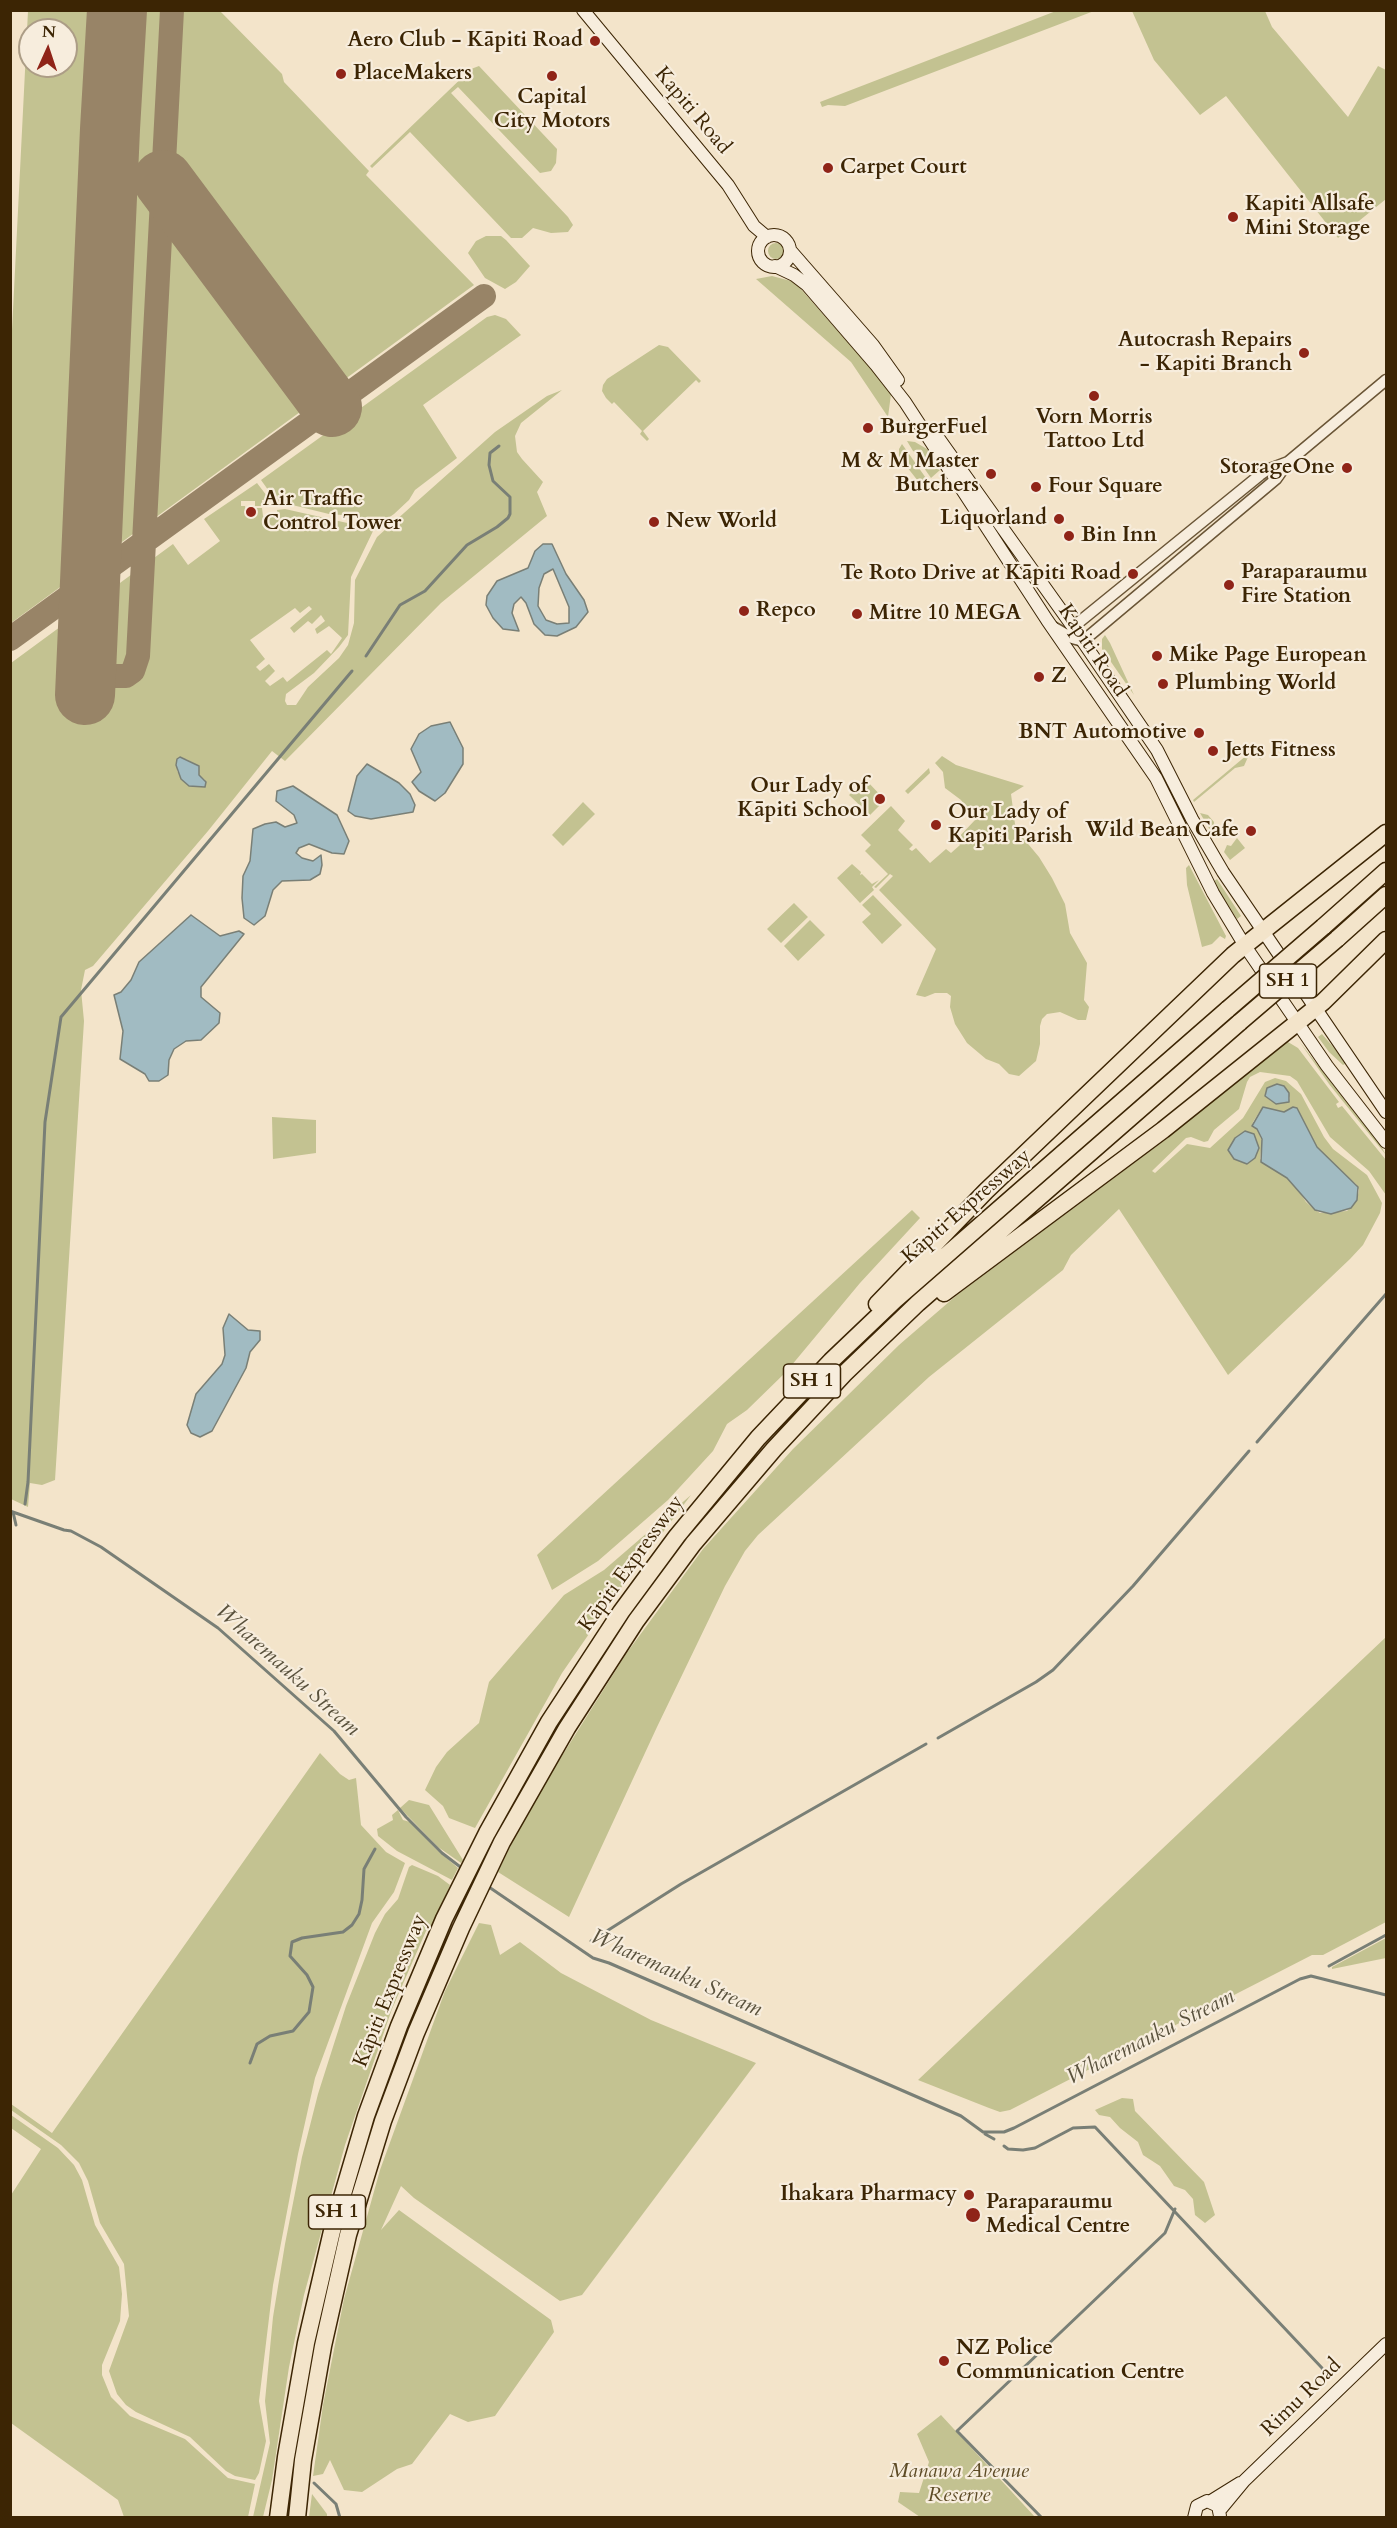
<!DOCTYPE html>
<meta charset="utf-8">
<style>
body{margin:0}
#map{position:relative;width:1397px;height:2528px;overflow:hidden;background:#f3e4ca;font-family:Cardo,serif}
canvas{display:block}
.frame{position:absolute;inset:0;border:12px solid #3c2504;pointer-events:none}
.north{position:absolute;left:18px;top:18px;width:60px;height:60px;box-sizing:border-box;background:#f7eddd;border:2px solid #ac9d86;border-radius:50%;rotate:3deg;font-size:16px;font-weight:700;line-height:24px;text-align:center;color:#3c2504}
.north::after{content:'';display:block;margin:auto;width:21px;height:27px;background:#8f2418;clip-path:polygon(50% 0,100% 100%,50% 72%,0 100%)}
</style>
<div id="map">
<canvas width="1397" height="2528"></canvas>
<div class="frame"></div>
<div class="north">N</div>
</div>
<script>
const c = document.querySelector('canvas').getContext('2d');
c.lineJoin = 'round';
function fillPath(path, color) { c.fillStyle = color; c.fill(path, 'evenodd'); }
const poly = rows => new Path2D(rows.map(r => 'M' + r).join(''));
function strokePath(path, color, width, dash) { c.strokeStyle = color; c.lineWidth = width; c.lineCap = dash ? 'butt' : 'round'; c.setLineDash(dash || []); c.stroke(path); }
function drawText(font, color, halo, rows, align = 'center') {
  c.font = font + ' Cardo,serif'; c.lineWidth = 4.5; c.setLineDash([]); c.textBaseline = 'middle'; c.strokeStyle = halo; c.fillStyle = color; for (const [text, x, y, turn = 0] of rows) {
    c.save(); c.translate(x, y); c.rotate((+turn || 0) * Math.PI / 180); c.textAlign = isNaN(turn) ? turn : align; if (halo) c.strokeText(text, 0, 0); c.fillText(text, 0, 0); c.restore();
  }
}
fillPath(poly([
 [28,11,220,11,282,74,284,82,369,171,366,175,474,285,11,623,11,350],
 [30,30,66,30,66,66,30,66],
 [1056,11,1094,11,845,106,828,105,822,107,820,102],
 [1132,11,1265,11,1272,27,1348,117,1378,66,1386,70,1386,199,1338,238,1226,96,1200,115,1154,60],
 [479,66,557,149,556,163,551,171,540,173,458,87,451,93,568,217,573,225,568,232,551,233,533,228,522,238,511,238,410,132,372,168,370,166,471,69],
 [486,236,501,236,506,240,530,266,516,282,505,289,485,278,468,253,476,241],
 '768 251a8 8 0 1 1 16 0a8 8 0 1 1-16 0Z',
 [772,276,791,281,799,287,873,371,891,394,888,417,851,362,756,279],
 [495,315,506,319,521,335,423,405,457,458,415,490,409,500,394,514,384,521,370,523,355,516,329,514,276,501,261,480,487,317],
 [659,345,668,347,701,381,699,383,696,380,643,431,649,439,647,441,640,434,642,431,614,402,612,404,606,398,602,391,603,385,607,379],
 [562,390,521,423,515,436,517,452,522,459,543,482,537,492,547,516,441,603,285,761,272,751,208,831,93,966,85,970,81,990,84,1021,55,1480,42,1485,30,1483,28,1507,11,1499,11,663,173,544,188,565,220,541,204,519,257,483,270,500,262,500,262,506,255,506,255,501,241,501,241,506,245,506,247,516,255,515,255,508,262,508,263,516,277,515,277,510,285,509,374,529,351,577,348,635,339,647,314,673,286,694,285,701,287,705,296,705,308,687,339,658,348,645,354,623,355,580,377,537,495,432,547,396],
 [309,606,312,609,290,628,294,633,308,621,312,624,321,615,325,621,315,629,317,634,329,626,342,638,331,654,327,650,287,682,283,677,270,686,265,681,275,671,269,664,260,671,256,667,265,659,250,640,295,608,300,613],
 [177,759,186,759,199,766,199,775,205,780,205,787,191,786,177,771],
 [907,441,915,442,927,449,942,466,913,451],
 [902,444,928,481,922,486,899,457,899,449],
 [917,458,940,470,931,478],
 [1105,635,1110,643,1134,695,1102,649,1102,639],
 [1253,750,1262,760,1255,756,1248,757,1244,766,1235,768,1194,802,1193,800],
 [942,756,956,765,1024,786,1011,794,1015,824,1019,833,1039,857,1052,878,1065,904,1070,933,1087,963,1084,1000,1089,1007,1086,1020,1078,1020,1060,1012,1047,1014,1042,1019,1040,1026,1040,1044,1036,1061,1019,1076,1009,1074,999,1064,986,1059,967,1043,955,1024,950,1007,951,996,947,993,935,993,925,997,916,995,936,949,879,890,893,876,890,874,876,888,874,887,888,874,865,851,871,845,861,835,891,806,905,821,898,830,913,845,909,849,912,851,916,848,930,863,946,849,951,853,960,845,956,840,975,820,961,800,945,788,943,772,935,763],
 [929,768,930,773,908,794,905,791],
 [866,780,885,800,870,815,849,795],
 [583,802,595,814,563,846,552,835],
 [1200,813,1208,815,1214,822,1213,835],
 [1237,838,1245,848,1230,860,1224,852,1227,845,1231,846],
 [852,864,861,872,860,875,862,874,872,884,879,880,872,887,874,890,860,903,837,878],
 [1189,865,1226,936,1225,939,1220,936,1212,944,1202,947,1187,885,1186,868],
 [1217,879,1241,916,1237,919,1213,882],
 [873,895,902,925,882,944,862,922,871,914,862,905],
 [794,903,808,917,781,943,767,929],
 [810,920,825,935,798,961,784,946],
 [1322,1034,1335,1049,1345,1064,1343,1065,1329,1052,1318,1037],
 [1283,1039,1298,1048,1339,1102,1336,1104,1338,1108,1342,1106,1386,1160,1386,1195,1369,1171,1330,1137,1297,1081,1290,1076,1260,1072,1250,1077,1247,1082,1239,1109,1214,1130,1208,1141,1204,1142,1191,1137,1186,1138,1152,1171,1155,1173,1187,1144,1210,1148,1243,1118,1265,1082,1275,1078,1286,1081,1301,1094,1324,1137,1333,1149,1367,1175,1382,1203,1380,1213,1363,1245,1350,1259,1228,1375,1119,1209,1071,1255,1063,1270,929,1377,758,1535,745,1551,725,1586,657,1727,569,1917,498,1872,522,1822,548,1778,626,1654,703,1549,793,1449,899,1345,957,1295,1165,1140,1274,1049],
 [1277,1084,1284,1086,1290,1098,1289,1102,1276,1104,1270,1100,1271,1086],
 [1291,1108,1298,1110,1317,1147,1330,1162,1356,1184,1359,1190,1357,1200,1347,1211,1320,1213,1315,1210,1306,1202,1293,1182,1260,1159,1262,1141,1257,1129,1252,1127,1253,1122,1260,1111,1267,1109,1287,1112],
 [1299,1041,1381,1146,1386,1155,1329,1084],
 [272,1117,316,1120,316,1153,273,1159],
 [912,1210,920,1218,860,1283,786,1372,747,1410,727,1424,713,1451,668,1500,598,1561,552,1590,537,1555],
 [691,1495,620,1589,562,1673,475,1828,449,1818,443,1806,425,1790,436,1767,447,1752,479,1723,489,1682,564,1595,604,1570],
 [1386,1637,1386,1922,1323,1955,1312,1955,1010,2110,1000,2112,989,2108,918,2080],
 [320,1753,340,1774,349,1780,356,1778,361,1825,386,1852,405,1863,394,1892,372,1923,315,2078,298,2154,273,2285,259,2401,266,2441,259,2473,255,2480,235,2476,226,2471,190,2437,136,2412,126,2405,117,2394,109,2371,129,2316,124,2264,100,2223,88,2181,79,2163,61,2145,11,2110,11,2104,52,2133],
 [409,1800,429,1805,463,1860,461,1863,438,1847,400,1808],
 [398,1810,403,1820,410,1822,436,1849,458,1868,452,1880,397,1851,378,1836,377,1829,393,1820,392,1815],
 [412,1865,438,1876,450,1885,432,1926,426,1931,392,2009,345,2145,304,2295,289,2367,272,2480,263,2517,253,2517,270,2443,265,2401,273,2317,285,2244,302,2157,318,2094,346,2006,375,1933,385,1914,398,1899,409,1867],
 [479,1923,491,1925,500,1955,520,1942,561,1973,651,2020,756,2063,582,2295,560,2301,414,2198,401,2186,381,2230,399,2210,551,2320,554,2332,495,2416,468,2422,450,2414,412,2464,397,2469,362,2492,344,2490,330,2460,323,2474,313,2476,323,2405,344,2299,380,2170,445,1991],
 [1386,1938,1386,1958,1332,1969,1332,1967],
 [1122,2098,1133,2099,1135,2111,1204,2182,1215,2215,1205,2223,1195,2215,1193,2199,1185,2190,1174,2186,1160,2166,1143,2155,1138,2142,1120,2128,1110,2117,1099,2115,1095,2110],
 [11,2115,58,2148,74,2165,82,2180,95,2225,119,2267,122,2294,120,2321,102,2365,102,2375,111,2397,130,2416,185,2439,228,2478,255,2484,248,2517,124,2517,118,2500,11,2423,11,2195,41,2149,11,2128],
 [941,2415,1035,2517,920,2517,898,2502,900,2492,919,2493,929,2462,917,2434],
 [312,2494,327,2514,327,2517,309,2517]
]), '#c3c291');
const water = poly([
 [543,544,552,544,566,574,584,600,588,612,576,627,557,636,545,635,534,624,526,603,521,597,514,604,512,613,519,631,503,629,493,618,486,605,487,596,497,581,528,568,535,551,543,544],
 [553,569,569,607,569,623,557,624,546,620,538,606,539,588,544,574,553,569],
 [450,722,463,748,463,764,445,793,435,801,419,791,412,782,421,772,411,749,419,734,431,726,450,722],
 [180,757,199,766,199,775,206,782,205,787,189,786,181,779,176,765,177,759,180,757],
 [367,764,399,783,410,794,415,805,413,812,371,819,355,816,348,811,357,776,367,764],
 [293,786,337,815,349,841,344,854,332,853,309,844,299,848,296,853,302,858,313,861,321,855,322,865,320,874,310,880,282,881,273,890,265,916,254,925,244,918,242,898,243,876,250,861,253,829,265,824,276,822,285,827,297,823,294,815,276,801,277,791,293,786],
 [191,915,220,936,239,931,244,934,201,987,201,997,220,1013,219,1023,201,1040,186,1041,174,1049,169,1060,168,1075,159,1081,149,1081,145,1074,120,1059,123,1031,114,995,121,992,131,980,139,962,191,915],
 [1277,1084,1284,1086,1289,1093,1289,1102,1276,1104,1265,1096,1267,1088,1277,1084],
 [1263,1107,1284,1112,1293,1107,1297,1108,1317,1147,1358,1187,1357,1200,1351,1208,1331,1214,1315,1210,1287,1178,1261,1162,1262,1139,1257,1129,1252,1126,1263,1107],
 [1245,1131,1254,1134,1259,1148,1255,1158,1247,1164,1234,1159,1228,1150,1235,1138,1245,1131],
 [229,1314,248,1330,260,1331,260,1340,250,1352,246,1368,212,1431,200,1437,191,1433,187,1425,196,1394,222,1364,225,1355,223,1328,229,1314]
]);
fillPath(water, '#a1bbc2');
strokePath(water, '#797f76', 1.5);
strokePath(poly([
 [366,656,400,605,425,591,467,545,497,527,508,518,510,514,510,497,493,481,489,465,490,453,499,446],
 [1257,1442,1386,1294],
 [25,1504,28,1482,45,1122,61,1017,352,671],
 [10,1511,64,1530,71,1531,101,1547,218,1628,334,1731,406,1817,442,1853,463,1869],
 [13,1512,16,1525],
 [938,1738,1036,1682,1053,1670,1133,1586,1249,1451],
 [486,1885,593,1958,609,1963,961,2116,983,2132,1004,2132,1014,2128,1300,1979,1311,1976,1386,1995],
 [591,1941,681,1884,926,1744],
 [1329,1966,1386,1935],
 [250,2063,257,2044,270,2036,293,2031,309,2012,313,1987,307,1975,290,1956,292,1942,302,1938,343,1932,352,1925,359,1914,362,1900,364,1869,375,1849],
 [985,2134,994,2139],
 [1004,2146,1008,2149,1023,2150,1035,2148,1073,2128,1095,2127,1322,2368,1325,2376],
 [314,2483,336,2504,340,2518],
 [1042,2518,957,2431,1165,2233,1175,2209]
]), '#797f76', 3);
strokePath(poly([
 [10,639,484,296],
 [86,676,126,676,133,671,138,656,172,10]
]), '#988467', 24);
strokePath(poly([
 [163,180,332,407],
 [85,695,110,129,117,10]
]), '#988467', 60);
const tertiary = poly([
 [1053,627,1072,638,1083,641,1276,479,1288,462,1386,380],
 [1072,634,1073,627,1260,475,1267,470,1288,462]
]);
const secondary = poly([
 [583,10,728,185,754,226,767,237],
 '758 251a16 16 0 1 1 32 0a16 16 0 1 1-32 0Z',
 [790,250,873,345,898,380],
 [775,266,794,275,807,285,876,365,905,402,1047,620,1156,778,1213,893,1245,946,1327,1066,1386,1142],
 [932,429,1073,627,1157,750,1192,819,1223,872,1386,1112],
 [1211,2501,1240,2483],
 [1220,2510,1244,2481,1386,2344],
 [1194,2518,1197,2506,1207,2501,1218,2506,1220,2516]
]);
const motorway = poly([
 [1323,927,1386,871],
 [1337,939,1386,895],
 [944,1293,1163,1130,1323,1002,1386,940],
 [877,1304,986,1191,1233,955,1386,833],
 [278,2518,286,2457,306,2343,332,2231,366,2116,399,2026,444,1919,487,1833,549,1722,621,1612,677,1536,758,1438,831,1361,895,1300,1228,1009],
 [297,2518,303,2460,323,2346,348,2235,383,2121,416,2033,461,1928,502,1842,567,1728,636,1621,693,1544,774,1449,844,1374,918,1303,1240,1022]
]);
strokePath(tertiary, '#6a5536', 13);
strokePath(secondary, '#3c2504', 14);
strokePath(motorway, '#3c2504', 19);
strokePath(tertiary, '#f7eddd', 10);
strokePath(secondary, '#f7eddd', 12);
strokePath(motorway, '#f3e4ca', 16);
const motorwayBridge = poly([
 [1228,1009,1323,927],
 [1240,1022,1337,939]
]);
strokePath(motorwayBridge, '#3c2504', 19, []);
strokePath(motorwayBridge, '#f3e4ca', 16);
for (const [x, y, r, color] of [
 [595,41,6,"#8f2418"],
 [341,74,6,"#8f2418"],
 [552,76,6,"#8f2418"],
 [828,168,6,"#8f2418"],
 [1233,217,6,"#8f2418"],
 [1304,353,6,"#8f2418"],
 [1094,396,6,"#8f2418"],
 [868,428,6,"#8f2418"],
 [1347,468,6,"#8f2418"],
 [991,474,6,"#8f2418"],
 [1036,487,6,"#8f2418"],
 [251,512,6,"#8f2418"],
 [1059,519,6,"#8f2418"],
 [654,522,6,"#8f2418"],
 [1069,536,6,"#8f2418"],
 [1133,574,6,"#8f2418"],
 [1229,585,6,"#8f2418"],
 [744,611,6,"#8f2418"],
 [857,614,6,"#8f2418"],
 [1157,656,6,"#8f2418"],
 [1039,677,6,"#8f2418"],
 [1163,684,6,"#8f2418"],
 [1199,733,6,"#8f2418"],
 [1213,751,6,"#8f2418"],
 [880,799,6,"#8f2418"],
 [936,825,6,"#8f2418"],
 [1251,831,6,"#8f2418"],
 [969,2195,6,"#8f2418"],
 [973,2215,8,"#8f2418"],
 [944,2361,6,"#8f2418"]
]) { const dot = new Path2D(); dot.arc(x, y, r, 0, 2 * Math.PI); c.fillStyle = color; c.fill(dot); strokePath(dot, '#f7eddd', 2); }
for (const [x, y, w] of [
 [1288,981,57],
 [812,1381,57],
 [337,2212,57]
]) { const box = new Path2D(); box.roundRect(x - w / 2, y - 17, w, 34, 4.5); c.fillStyle = '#f7eddd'; c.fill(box); strokePath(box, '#3c2504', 1.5); }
drawText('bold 20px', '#3c2504', null, [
 ["SH 1",1288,981],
 ["SH 1",812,1381],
 ["SH 1",337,2212]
]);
drawText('bold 21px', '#3c2504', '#f7eddd', [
 ["Aero Club - Kāpiti Road",583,41,"right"],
 ["PlaceMakers",353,74],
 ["Capital",552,98,"center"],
 ["City Motors",552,122,"center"],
 ["Carpet Court",840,168],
 ["Kapiti Allsafe",1245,205],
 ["Mini Storage",1245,229],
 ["Autocrash Repairs",1292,341,"right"],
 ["- Kapiti Branch",1292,365,"right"],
 ["Vorn Morris",1094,418,"center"],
 ["Tattoo Ltd",1094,442,"center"],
 ["BurgerFuel",880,428],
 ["M & M Master",979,462,"right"],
 ["Butchers",979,486,"right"],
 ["StorageOne",1335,468,"right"],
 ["Four Square",1048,487],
 ["Air Traffic",263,500],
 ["Control Tower",263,524],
 ["Liquorland",1047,519,"right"],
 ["New World",666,522],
 ["Bin Inn",1081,536],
 ["Paraparaumu",1241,573],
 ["Fire Station",1241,597],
 ["Te Roto Drive at Kāpiti Road",1121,574,"right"],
 ["Repco",756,611],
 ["Mitre 10 MEGA",869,614],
 ["Mike Page European",1169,656],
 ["Z",1051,677],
 ["Plumbing World",1175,684],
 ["BNT Automotive",1187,733,"right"],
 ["Jetts Fitness",1225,751],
 ["Our Lady of",868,787,"right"],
 ["Kāpiti School",868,811,"right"],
 ["Our Lady of",948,813],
 ["Kapiti Parish",948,837],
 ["Wild Bean Cafe",1239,831,"right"],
 ["Ihakara Pharmacy",957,2195,"right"],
 ["Paraparaumu",986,2203],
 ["Medical Centre",986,2227],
 ["NZ Police",956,2349],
 ["Communication Centre",956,2373]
], 'left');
drawText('21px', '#3c2504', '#f7eddd', [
 ["Kapiti Road",692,111,50],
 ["Kapiti Road",1092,651,56],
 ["Kāpiti Expressway",967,1207,-41],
 ["Kāpiti Expressway",632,1564,-54],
 ["Kāpiti Expressway",391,1991,-68],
 ["Rimu Road",1302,2398,-44]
]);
drawText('italic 21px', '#5e4c27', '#f7eddd', [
 ["Manawa Avenue",959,2472],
 ["Reserve",959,2496]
]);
drawText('italic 22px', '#5a523d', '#f7eddd', [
 ["Wharemauku Stream",287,1671,42],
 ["Wharemauku Stream",676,1974,24],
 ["Wharemauku Stream",1151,2038,-27]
]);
</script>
